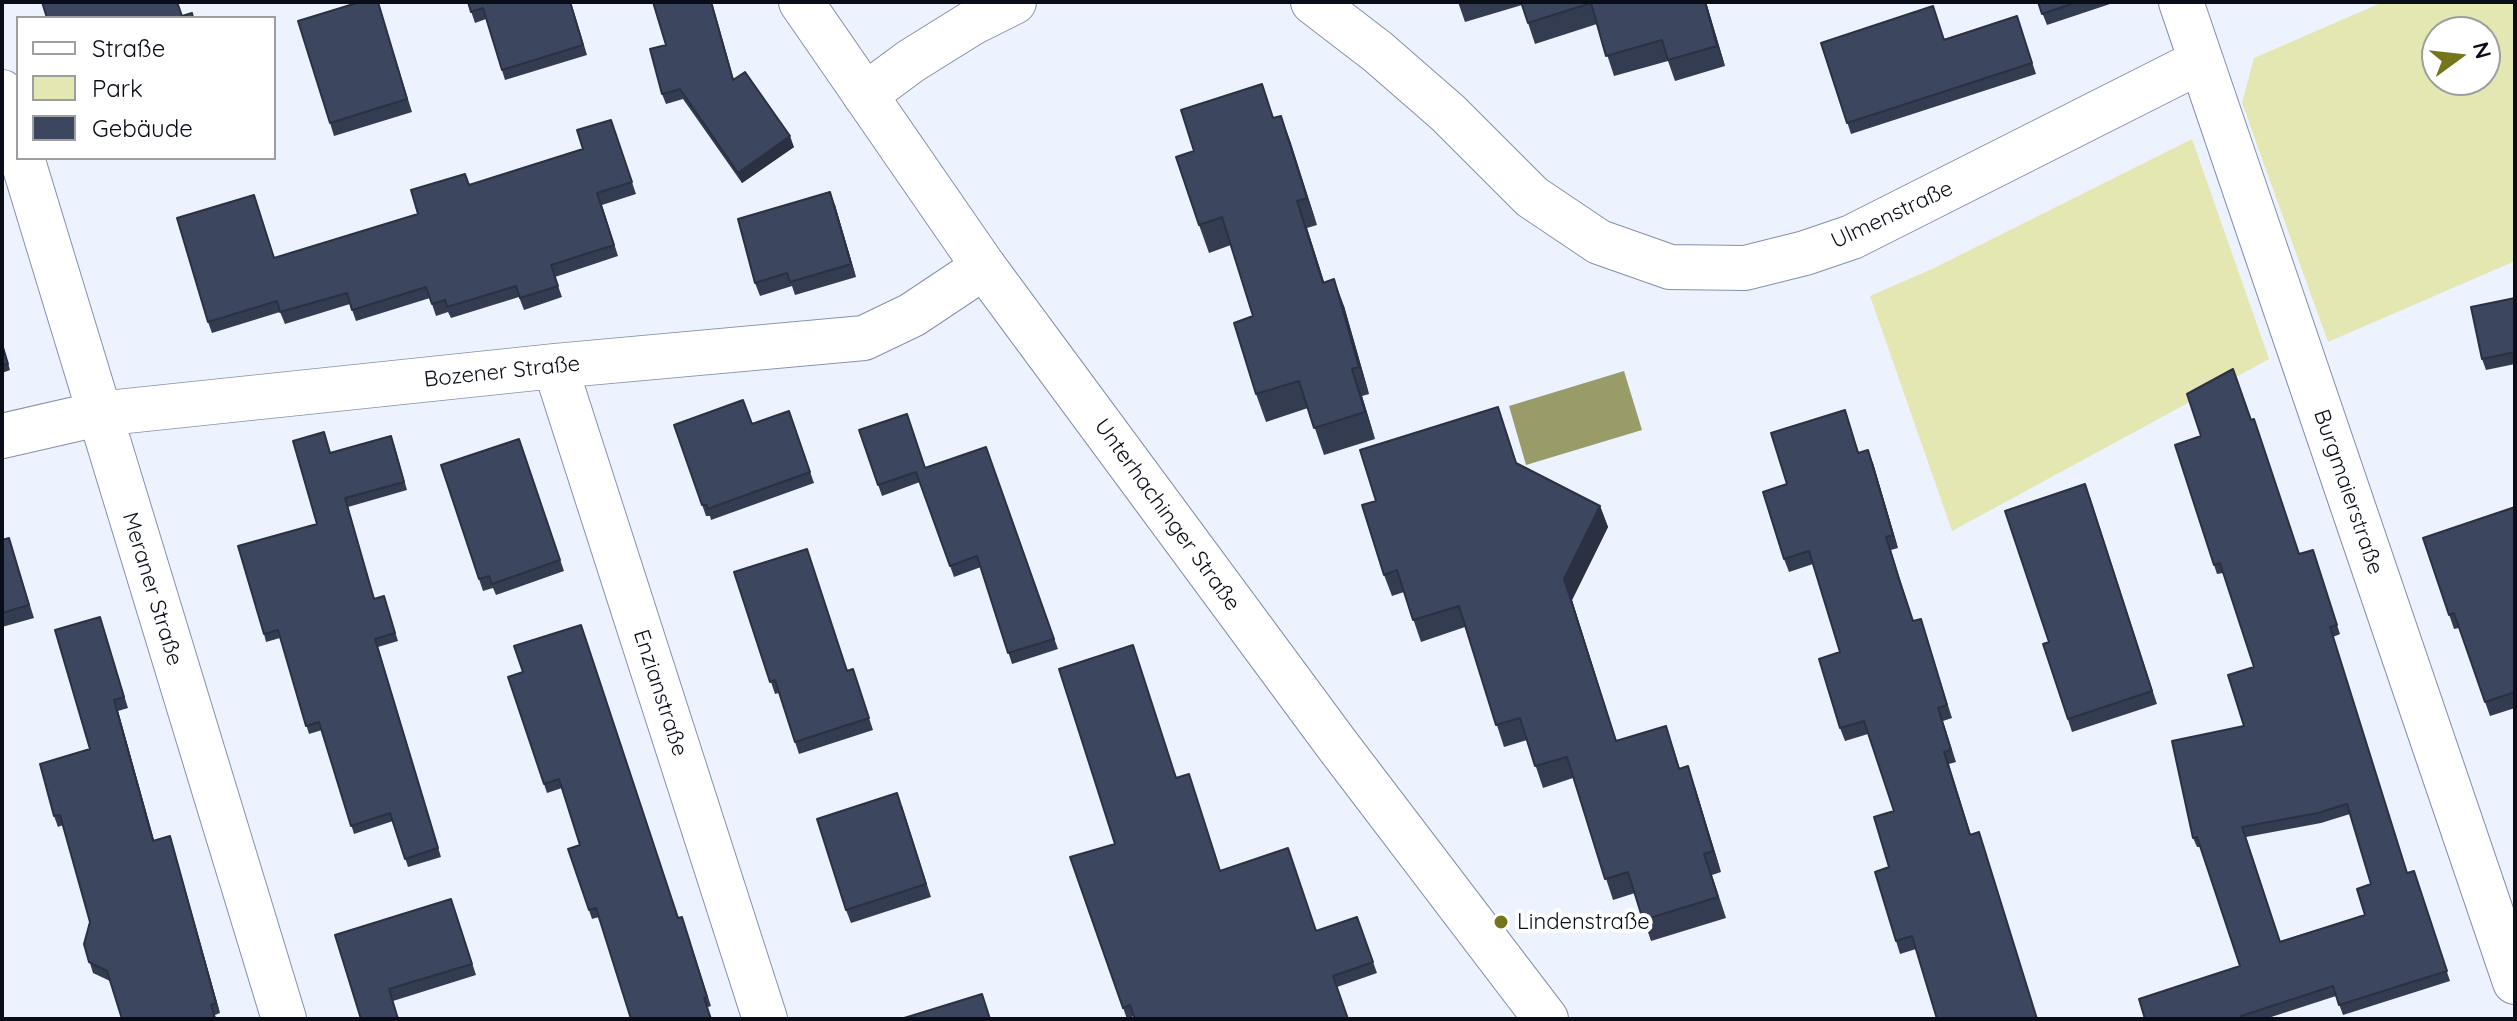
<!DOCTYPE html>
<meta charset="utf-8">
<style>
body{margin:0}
#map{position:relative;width:2517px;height:1021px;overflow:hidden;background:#edf2ff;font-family:Quicksand,sans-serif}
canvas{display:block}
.frame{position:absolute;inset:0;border:4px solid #090d17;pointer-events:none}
.legend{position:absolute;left:16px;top:16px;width:260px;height:144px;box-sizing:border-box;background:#fff;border:2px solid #9d9ea2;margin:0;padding:10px 14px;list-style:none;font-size:24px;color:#090d17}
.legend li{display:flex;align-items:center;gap:16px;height:40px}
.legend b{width:40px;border:2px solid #9d9ea2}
.north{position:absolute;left:2421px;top:16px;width:80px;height:80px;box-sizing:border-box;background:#fff;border:2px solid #9d9ea2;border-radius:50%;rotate:75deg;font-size:22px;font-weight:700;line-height:32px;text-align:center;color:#090d17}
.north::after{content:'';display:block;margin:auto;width:28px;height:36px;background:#75761c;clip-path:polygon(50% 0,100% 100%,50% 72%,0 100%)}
</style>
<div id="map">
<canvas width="2517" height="1021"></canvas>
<div class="frame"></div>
<ul class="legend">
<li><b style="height:10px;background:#fff"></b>Straße</li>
<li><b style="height:22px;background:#e4e7b1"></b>Park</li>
<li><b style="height:22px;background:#3d465f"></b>Gebäude</li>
</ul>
<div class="north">N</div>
</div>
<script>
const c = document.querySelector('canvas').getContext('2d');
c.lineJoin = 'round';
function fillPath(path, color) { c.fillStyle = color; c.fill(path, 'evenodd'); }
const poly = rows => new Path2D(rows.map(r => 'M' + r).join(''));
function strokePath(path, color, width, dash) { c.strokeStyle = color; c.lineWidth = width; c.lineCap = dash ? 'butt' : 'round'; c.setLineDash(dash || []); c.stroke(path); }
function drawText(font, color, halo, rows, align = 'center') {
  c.font = font + ' Quicksand,sans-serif'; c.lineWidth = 8; c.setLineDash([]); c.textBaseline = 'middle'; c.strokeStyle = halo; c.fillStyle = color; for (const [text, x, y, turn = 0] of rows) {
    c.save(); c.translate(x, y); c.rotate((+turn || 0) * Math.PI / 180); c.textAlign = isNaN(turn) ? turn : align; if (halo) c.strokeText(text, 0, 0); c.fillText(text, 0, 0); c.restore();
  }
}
fillPath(poly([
 [2383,2,2515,2,2515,261,2328,342,2242,103,2254,58],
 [2437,32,2485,32,2485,80,2437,80],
 [2192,139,2269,359,1952,531,1870,296,1932,269]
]), '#e4e7b1');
fillPath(poly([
 [1624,371,1642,430,1526,465,1509,406]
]), '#999c68');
const minor = poly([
 [1313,2,1378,52,1448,113,1532,197,1599,242,1670,267,1745,268,1805,253,1852,237,2201,61],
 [2181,2,2515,982],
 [2,92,18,146],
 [865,95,911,61,972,23,1014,2],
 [22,158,284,1019],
 [555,366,765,1019],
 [2,436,98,414,555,366,864,338,912,315,984,267]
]);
const major = poly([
 [801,2,984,267,1338,746,1546,1019]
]);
strokePath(minor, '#8490ac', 46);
strokePath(major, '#8490ac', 46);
strokePath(minor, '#fff', 44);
strokePath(major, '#fff', 44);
fillPath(poly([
 [378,2,412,112,334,136,330,123],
 [468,2,571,2,587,55,505,80,486,19,475,23],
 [712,2,734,80,794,147,742,183,683,99,666,104,662,94,666,45],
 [1458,2,1706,2,1725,66,1675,81,1668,61,1614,76,1597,24,1535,44,1522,5,1465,22],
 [2038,2,2116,2,2047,25],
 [2017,16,2036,74,1851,134,1821,43,1944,39],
 [1281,116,1317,225,1307,228,1324,282,1344,306,1369,394,1362,396,1375,439,1324,455,1308,408,1266,422,1256,394,1253,316,1231,245,1209,253,1199,225,1194,151],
 [611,120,636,194,602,205,618,256,555,277,562,297,524,310,519,297,451,318,448,312,436,316,430,298,356,321,350,304,285,324,280,312,212,333,208,322,274,258,418,214,469,185,583,149],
 [835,205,856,277,795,295,792,286,760,296,755,283],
 [2515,298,2515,364,2486,370,2482,359],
 [2,343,10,370,2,373],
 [1498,407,1517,464,1600,506,1608,527,1572,600,1616,741,1673,747,1680,769,1695,787,1721,872,1712,875,1726,918,1651,941,1635,893,1613,900,1573,778,1543,788,1527,740,1504,747,1465,627,1421,642,1404,592,1392,596,1384,575,1376,501],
 [1845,410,1859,453,1873,463,1898,548,1891,550,1904,592,1913,621,1925,632,1952,718,1943,721,1956,762,1949,764,1971,835,1984,845,1916,949,1900,954,1896,941,1889,867,1894,811,1868,734,1845,741,1840,728,1840,652,1813,564,1789,572,1784,559,1787,484],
 [789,411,814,483,711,520,710,516,706,516,674,425,752,424],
 [2251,420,2299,554,2316,560,2340,634,2333,637,2407,873,2414,871,2450,981,2343,1015,2336,996,2265,1019,2145,1019,2240,966,2201,847,2197,847,2193,838,2244,726,2254,667,2223,573,2217,574,2214,565],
 [2350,814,2371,884,2365,915,2280,941,2246,837,2321,823],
 [859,430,926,468,986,447,1058,649,1012,664,981,567,954,577,920,482,882,496],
 [519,439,564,571,496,595,493,588,483,591,441,465],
 [394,444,407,490,348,507,374,599,384,596,398,641,378,647,441,857,408,867,393,821,354,834,322,730,309,734,280,638,266,642,264,634,317,524,331,453],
 [2090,497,2157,704,2072,732,2043,644,2049,642],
 [2515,507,2515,708,2490,716,2459,628,2454,629,2423,538],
 [9,538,34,618,2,627,2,540],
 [734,572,847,671,853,669,873,730,799,754,779,693,775,694],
 [100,617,128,708,118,711,154,840,170,836,173,846,220,1013,215,1015,216,1019,122,1019,110,981,93,973,84,944,90,922,63,825,58,827,54,816,90,749],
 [508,677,678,918,685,926,711,1006,708,1007,599,917,592,919,568,849,580,845,562,788,547,793],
 [1176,778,1220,871,1317,931,1357,917,1377,973,1337,987,1134,1016,1127,1019,1070,857,1115,844],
 [902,806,931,897,851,923,846,910],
 [455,911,476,975,393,1001,361,1019]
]), '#343c52');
fillPath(poly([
 [1705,2,1706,2,1725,66,1717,46],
 [1281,116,1291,143,1317,225,1307,198],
 [790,136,794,147,742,183,738,173],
 [830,192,835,205,856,277,851,264],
 [1297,201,1307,228,1333,310,1323,283],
 [1334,279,1344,306,1369,394,1359,367],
 [1352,369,1362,396,1375,439,1365,412],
 [1868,450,1873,463,1898,548,1893,535],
 [1600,506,1608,527,1572,600,1623,763,1564,579],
 [114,700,118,711,157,851,153,841],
 [1688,766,1695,787,1721,872,1713,851],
 [170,836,173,846,220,1013,216,1003]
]), '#2b3142');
const building = poly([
 [42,2,177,2,182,16,192,13,193,18,47,18,42,2],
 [360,2,378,2,407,99,330,123,298,21,360,2],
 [468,2,570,2,583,45,502,70,483,8,471,12,468,2],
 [653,2,711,2,733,80,745,72,790,136,738,173,680,89,662,94,650,49,666,45,653,2],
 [1521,2,1705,2,1717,46,1668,60,1662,40,1606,56,1591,3,1528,23,1521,2],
 [2038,2,2077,2,2042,14,2038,2],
 [1933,6,1944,40,2017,16,2032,63,1847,123,1821,43,1933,6],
 [1262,84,1273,118,1281,116,1307,198,1297,201,1323,283,1334,279,1359,367,1352,369,1365,412,1314,428,1299,381,1256,394,1234,323,1253,316,1222,217,1199,225,1176,157,1194,151,1181,110,1262,84],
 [611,120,632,182,597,193,614,245,551,265,558,286,520,298,516,286,447,307,445,300,432,304,426,287,352,310,347,293,280,312,277,301,208,322,177,218,254,195,274,258,418,214,411,190,465,174,469,185,583,149,577,130,611,120],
 [830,192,851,264,790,282,787,273,755,283,738,219,830,192],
 [2515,298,2515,352,2482,359,2471,307,2515,298],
 [2,344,8,364,2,365,2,344],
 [2233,369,2251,420,2254,419,2299,554,2313,550,2337,625,2330,627,2407,873,2414,871,2447,971,2339,1005,2333,986,2241,1016,2242,1019,2145,1019,2139,999,2240,966,2197,837,2193,838,2172,741,2244,726,2228,675,2254,667,2220,563,2214,565,2175,445,2201,436,2187,394,2233,369],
 [2347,804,2371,884,2357,889,2365,915,2280,942,2242,827,2318,813,2347,804],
 [743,400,752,424,789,411,810,472,707,509,707,505,702,505,674,425,743,400],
 [1498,407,1516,463,1600,506,1564,579,1616,741,1666,726,1679,769,1688,766,1713,851,1704,854,1718,897,1643,920,1628,872,1605,879,1567,757,1535,766,1520,718,1496,725,1459,606,1413,620,1397,570,1384,575,1362,505,1376,501,1360,450,1498,407],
 [1845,410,1858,453,1868,450,1893,535,1886,537,1899,579,1913,621,1921,619,1947,705,1938,708,1951,750,1944,752,1970,835,1979,832,2037,1019,1937,1019,1912,936,1896,941,1875,872,1889,867,1874,817,1894,811,1864,721,1840,728,1819,659,1840,652,1809,551,1784,559,1763,492,1787,484,1771,433,1845,410],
 [907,414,925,468,986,447,1054,639,1008,653,977,556,950,566,916,472,878,485,859,430,907,414],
 [324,432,330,453,391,436,404,482,345,498,374,599,384,596,395,633,375,639,438,848,405,859,390,813,351,826,319,722,306,726,278,630,264,634,238,546,317,524,293,441,324,432],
 [519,439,560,560,492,584,489,576,479,579,441,465,519,439],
 [2085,484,2152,691,2068,719,2043,644,2049,642,2005,511,2085,484],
 [2515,507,2515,692,2485,702,2454,613,2449,615,2423,538,2515,507],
 [9,538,29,605,2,613,2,540,9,538],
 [807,549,847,671,853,669,869,718,795,742,775,680,770,682,734,572,807,549],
 [100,617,124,697,114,700,153,841,170,836,216,1003,211,1005,215,1019,122,1019,107,971,89,962,84,944,90,922,60,815,54,816,40,764,90,749,55,630,100,617],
 [581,625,678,918,682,917,707,997,704,998,711,1019,631,1019,596,908,589,910,568,849,580,845,559,779,544,784,508,677,523,672,514,646,581,625],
 [1133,645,1176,778,1189,774,1220,871,1288,848,1316,931,1357,917,1373,962,1333,976,1348,1019,1135,1019,1130,1005,1123,1008,1070,857,1115,844,1059,669,1133,645],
 [897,793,926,884,846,910,817,819,897,793],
 [451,899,472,964,389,989,398,1019,361,1019,335,935,451,899],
 [982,994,990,1019,901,1019,982,994]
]);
fillPath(building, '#3d465f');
strokePath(building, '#2b3142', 2);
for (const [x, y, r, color] of [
 [1501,922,8,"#75761c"]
]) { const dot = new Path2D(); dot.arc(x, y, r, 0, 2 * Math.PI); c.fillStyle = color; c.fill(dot); strokePath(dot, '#fff', 3); }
drawText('22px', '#090d17', '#fff', [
 ["Ulmenstraße",1892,215,-25],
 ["Bozener Straße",502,372,-6],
 ["Burgmaierstraße",2348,492,71],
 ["Unterhachinger Straße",1167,515,54],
 ["Meraner Straße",152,589,73],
 ["Enzianstraße",660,693,72]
]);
drawText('22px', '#090d17', '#fff', [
 ["Lindenstraße",1517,922]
], 'left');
</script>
